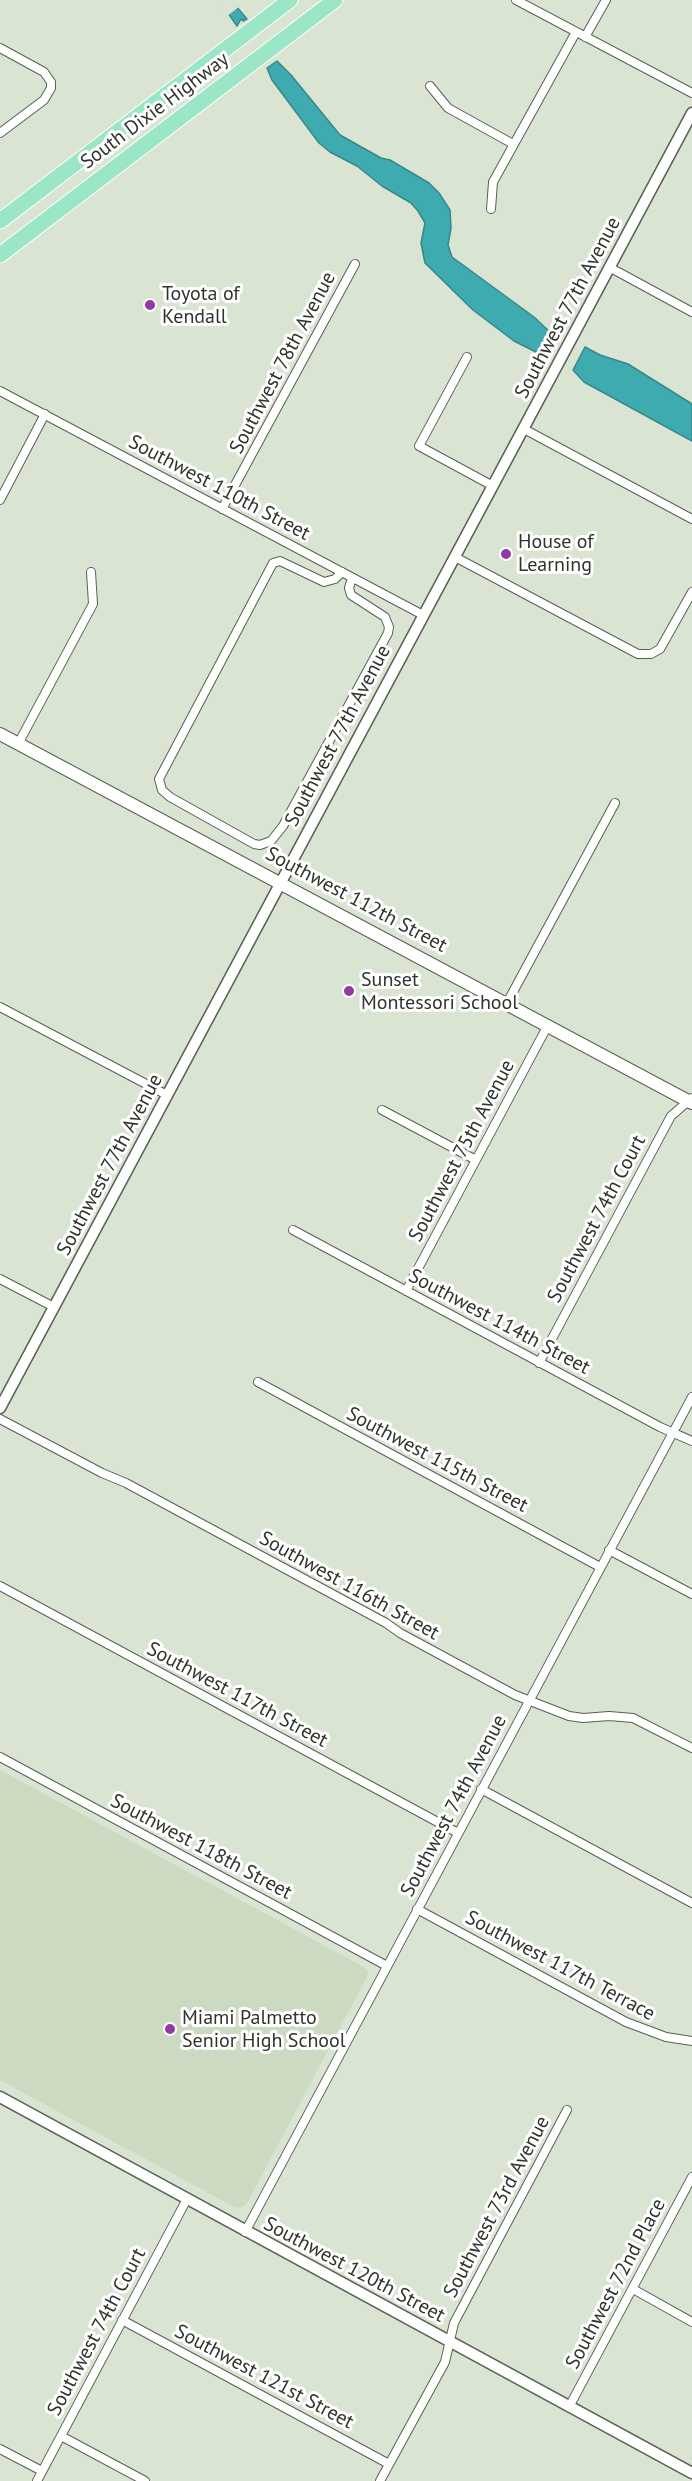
<!DOCTYPE html>
<style>
body{margin:0}
canvas{display:block;background:#d9e4d2}
</style>
<canvas width="692" height="2481"></canvas>
<script>
const c = document.querySelector('canvas').getContext('2d');
c.lineJoin = 'round';
function fillPath(path, color) { c.fillStyle = color; c.fill(path, 'evenodd'); }
const poly = rows => new Path2D(rows.map(r => 'M' + r).join(''));
function strokePath(path, color, width, dash) { c.strokeStyle = color; c.lineWidth = width; c.lineCap = dash ? 'butt' : 'round'; c.setLineDash(dash || []); c.stroke(path); }
function drawText(font, color, halo, rows, align = 'center') {
  c.font = font + ' "PT Sans",sans-serif'; c.lineWidth = 6; c.setLineDash([]); c.textBaseline = 'middle'; c.strokeStyle = halo; c.fillStyle = color; for (const [text, x, y, turn = 0] of rows) {
    c.save(); c.translate(x, y); c.rotate((+turn || 0) * Math.PI / 180); c.textAlign = isNaN(turn) ? turn : align; if (halo) c.strokeText(text, 0, 0); c.fillText(text, 0, 0); c.restore();
  }
}
fillPath(poly([
 [0,1770,364,1967,368,1972,367,1977,247,2203,242,2207,236,2208,0,2080]
]), '#ccdac1');
const water = poly([
 [219,0,231,0,247,19,243,21,241,19,237,26,219,0],
 [277,61,291,75,340,135,381,158,390,160,429,183,439,193,450,210,451,228,448,245,452,257,534,317,552,334,544,352,536,352,514,341,473,310,425,263,421,243,425,223,418,211,411,203,382,186,357,166,330,152,319,143,272,80,267,68,277,61],
 [585,347,600,355,628,364,692,404,692,441,584,382,573,370,585,347]
]);
fillPath(water, '#3dabb0');
strokePath(water, '#398788', 1.5);
fillPath(poly([
 [216,0,235,0,240,6,226,17]
]), '#d9e4d2');
const minor = poly([
 [516,0,692,93],
 [585,37,606,0],
 [0,48,44,72,51,82,51,88,44,100,0,133],
 [430,86,448,108,513,144],
 [491,209,493,182,576,32],
 [609,267,692,312],
 [467,357,419,446,493,486],
 [0,391,423,615],
 [524,429,692,519],
 [0,500,45,414],
 [222,509,355,264],
 [455,557,638,654,651,654,660,649,692,592],
 [342,572,335,579,324,582,280,561,273,563,159,779,162,790,170,797,254,844,260,845,271,841,283,826,388,633,389,627,385,617,351,595,349,588,352,578],
 [18,744,93,604,91,572],
 [507,1003,615,803],
 [0,1007,167,1095],
 [382,1110,476,1160],
 [293,1230,660,1427,692,1441],
 [0,1279,54,1307],
 [406,1291,548,1025],
 [539,1363,671,1116,692,1098],
 [258,1382,600,1567],
 [0,1419,102,1473,126,1483,386,1623,400,1633,515,1695,569,1716,583,1718,609,1716,633,1718,692,1748],
 [609,1550,692,1594],
 [0,1586,458,1833],
 [0,1757,387,1966],
 [481,1789,692,1903],
 [417,1909,626,2022,666,2037,692,2041],
 [245,2232,692,1397],
 [633,2289,692,2322],
 [122,2320,389,2464],
 [569,2407,692,2177],
 [61,2436,145,2481],
 [0,2449,42,2471],
 [37,2481,187,2199],
 [380,2481,445,2362,454,2323,567,2110]
]);
const tertiary = poly([
 [0,1408,692,113],
 [0,2097,692,2473]
]);
const secondary = poly([
 [0,734,692,1103]
]);
const trunk = poly([
 [0,221,290,0],
 [0,255,335,0]
]);
strokePath(minor, '#586051', 10);
strokePath(tertiary, '#586051', 13);
strokePath(secondary, '#586051', 14);
strokePath(trunk, '#fff', 17);
strokePath(minor, '#fff', 8);
strokePath(tertiary, '#fff', 10);
strokePath(secondary, '#fff', 12);
strokePath(trunk, '#9ae6c6', 15);
for (const [x, y, r, color] of [
 [150,305,6,"#9439a3"],
 [506,554,6,"#9439a3"],
 [349,991,6,"#9439a3"],
 [170,2029,6,"#9439a3"]
]) { const dot = new Path2D(); dot.arc(x, y, r, 0, 2 * Math.PI); c.fillStyle = color; c.fill(dot); strokePath(dot, '#fff', 2); }
drawText('20px', '#2f332c', '#fff', [
 ["South Dixie Highway",155,111,-37],
 ["Southwest 77th Avenue",568,308,-62],
 ["Southwest 78th Avenue",283,363,-62],
 ["Southwest 110th Street",219,488,28],
 ["Southwest 77th Avenue",338,736,-62],
 ["Southwest 112th Street",356,900,28],
 ["Southwest 75th Avenue",462,1151,-62],
 ["Southwest 77th Avenue",110,1165,-62],
 ["Southwest 74th Court",597,1219,-62],
 ["Southwest 114th Street",499,1322,28],
 ["Southwest 115th Street",437,1460,28],
 ["Southwest 116th Street",349,1586,29],
 ["Southwest 117th Street",237,1695,28],
 ["Southwest 74th Avenue",454,1806,-62],
 ["Southwest 118th Street",201,1847,28],
 ["Southwest 117th Terrace",560,1966,28],
 ["Southwest 73rd Avenue",497,2207,-62],
 ["Southwest 120th Street",354,2270,28],
 ["Southwest 72nd Place",616,2284,-62],
 ["Southwest 74th Court",97,2332,-62],
 ["Southwest 121st Street",264,2377,28]
]);
drawText('20px', '#2f332c', '#fff', [
 ["Toyota of",162,294],
 ["Kendall",162,317],
 ["House of",518,542],
 ["Learning",518,565],
 ["Sunset",361,980],
 ["Montessori School",361,1003],
 ["Miami Palmetto",182,2018],
 ["Senior High School",182,2041]
], 'left');
</script>
